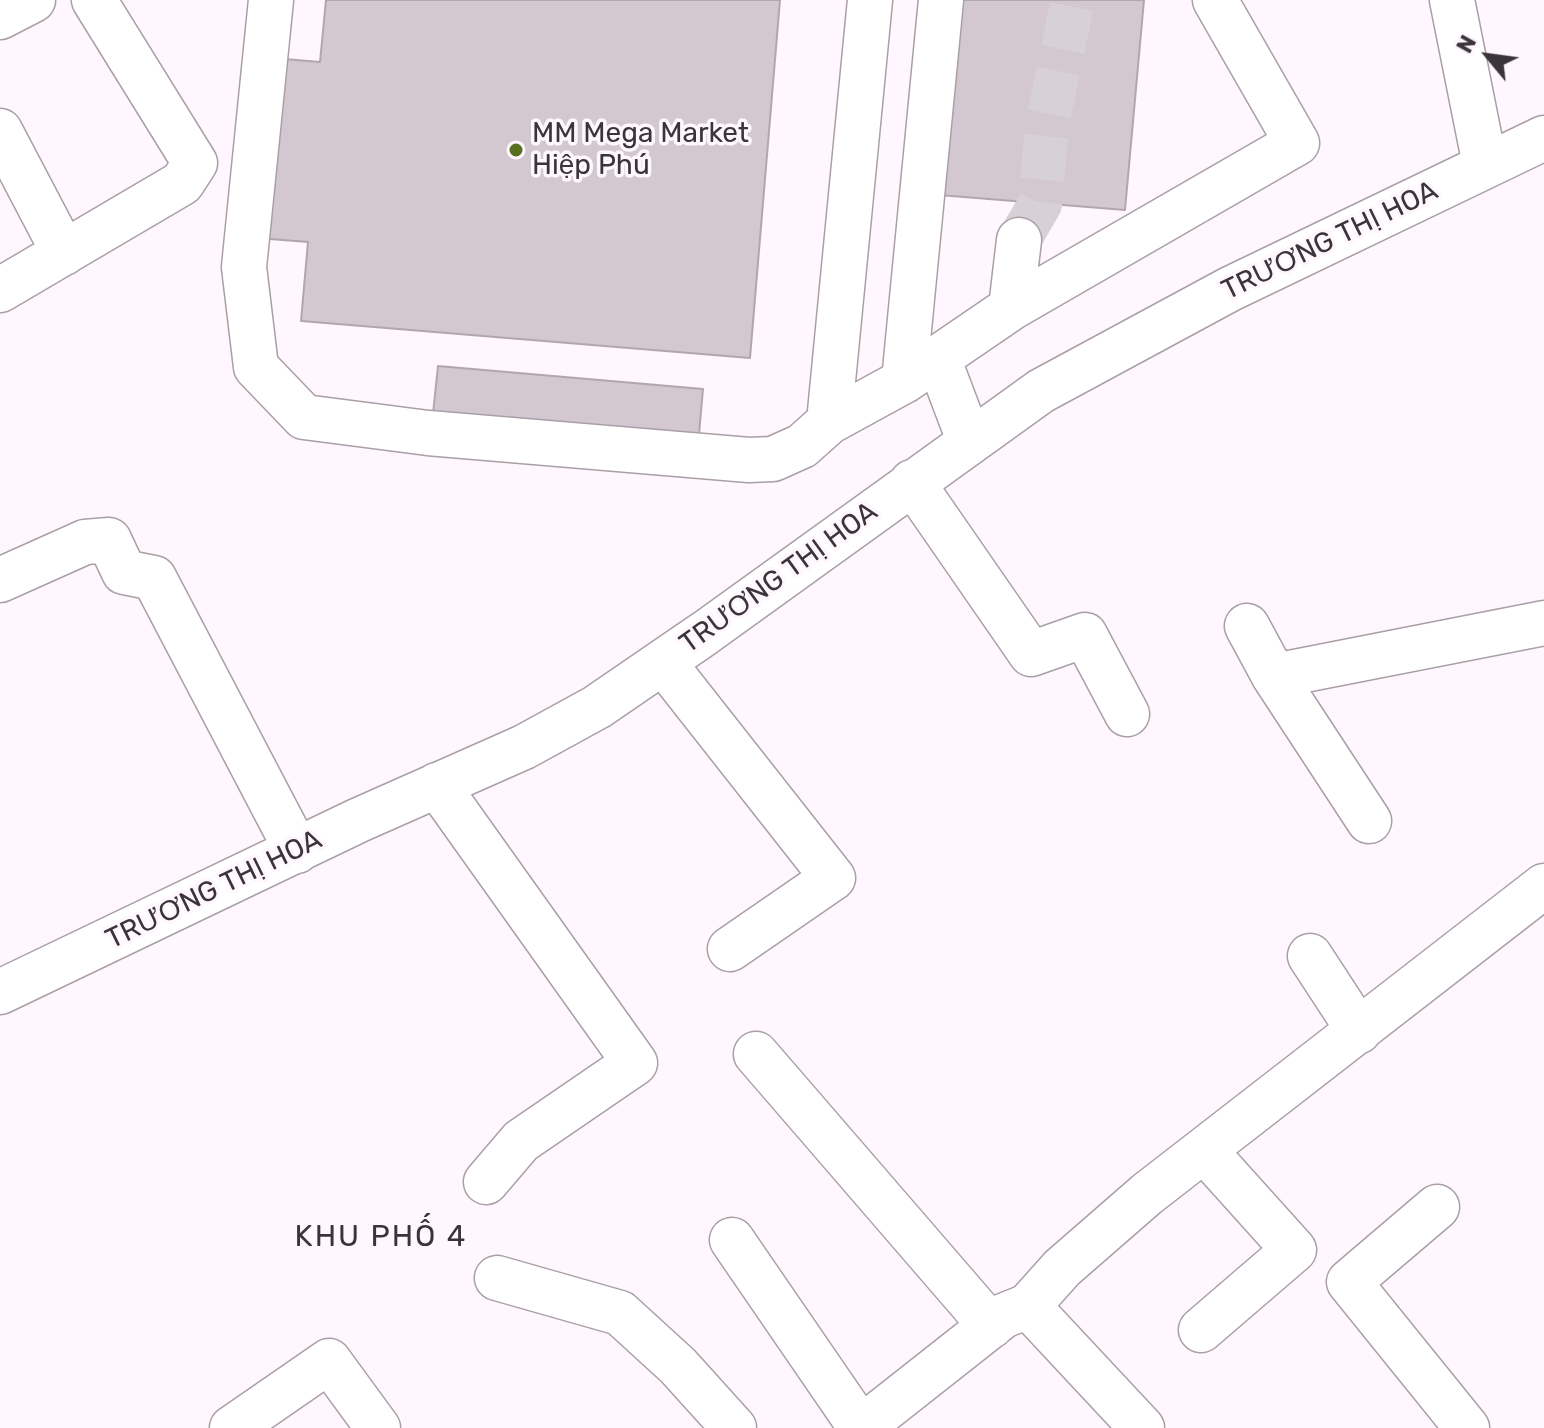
<!DOCTYPE html>
<meta charset="utf-8">
<style>
body{margin:0}
#map{position:relative;width:1544px;height:1428px;overflow:hidden;background:#fff7fd;font-family:Rubik,sans-serif}
canvas{display:block}
.north{position:absolute;left:1448px;top:16px;width:80px;height:80px;-webkit-text-stroke:6px #fff7fd;paint-order:stroke;rotate:299deg;font-size:22px;font-weight:700;line-height:32px;text-align:center;color:#393538}
.north::after{content:'';display:block;margin:auto;width:28px;height:36px;background:#393538;clip-path:polygon(50% 0,100% 100%,50% 72%,0 100%)}
</style>
<div id="map">
<canvas width="1544" height="1428"></canvas>
<div class="north">N</div>
</div>
<script>
const c = document.querySelector('canvas').getContext('2d');
c.lineJoin = 'round';
function fillPath(path, color) { c.fillStyle = color; c.fill(path, 'evenodd'); }
const poly = rows => new Path2D(rows.map(r => 'M' + r).join(''));
function strokePath(path, color, width, dash) { c.strokeStyle = color; c.lineWidth = width; c.lineCap = dash ? 'butt' : 'round'; c.setLineDash(dash || []); c.stroke(path); }
function drawText(font, color, halo, rows, align = 'center') {
  c.font = font + ' Rubik,sans-serif'; c.lineWidth = 7; c.setLineDash([]); c.textBaseline = 'middle'; c.strokeStyle = halo; c.fillStyle = color; for (const [text, x, y, turn = 0] of rows) {
    c.save(); c.translate(x, y); c.rotate((+turn || 0) * Math.PI / 180); c.textAlign = isNaN(turn) ? turn : align; if (halo) c.strokeText(text, 0, 0); c.fillText(text, 0, 0); c.restore();
  }
}
const building = poly([
 [326,0,780,0,750,358,301,321,308,242,257,238,273,58,320,62,326,0],
 [956,0,1144,0,1125,210,939,195,956,0],
 [438,366,703,389,698,446,432,423,438,366]
]);
fillPath(building, '#d3c7d0');
strokePath(building, '#b1a6ae', 2);
strokePath(poly([
 [1019,240,1040,204,1047,125,1073,0]
]), '#d7d0d6', 44, [44, 22]);
const minor = poly([
 [271,0,244,267,256,367,304,417,428,433,749,460,773,459,802,446,829,422,904,381,1011,308,1297,143,1215,0],
 [1452,0,1485,165],
 [0,17,33,0],
 [0,131,64,253],
 [0,290,182,183,195,163,94,0],
 [1011,308,1019,240],
 [938,358,969,440],
 [904,381,941,0],
 [829,422,870,0],
 [912,482,1031,654,1085,635,1127,714],
 [0,580,85,542,109,540,124,572,154,578,297,851],
 [1247,626,1274,676,1369,821],
 [663,662,833,878,730,949],
 [1274,676,1544,623],
 [437,785,635,1063,521,1141,486,1182],
 [1310,956,1359,1031],
 [0,992,359,820,524,747,597,707,705,633,1041,391,1230,289,1544,138],
 [756,1054,991,1326],
 [1437,1207,1349,1282,1467,1428],
 [732,1240,861,1428],
 [497,1278,620,1313,678,1366,734,1428],
 [1028,1306,1062,1268,1147,1194,1544,886],
 [1201,1330,1294,1250,1204,1150],
 [232,1428,329,1361,378,1428],
 [861,1428,1003,1316,1028,1306,1142,1428]
]);
strokePath(minor, '#aa9fa7', 47);
strokePath(minor, '#fff', 44);
for (const [x, y, r, color] of [
 [516,150,8,"#586f20"]
]) { const dot = new Path2D(); dot.arc(x, y, r, 0, 2 * Math.PI); c.fillStyle = color; c.fill(dot); strokePath(dot, '#fff7fd', 3); }
drawText('28px', '#393538', '#fff7fd', [
 ["MM Mega Market",532,134],
 ["Hiệp Phú",532,166]
], 'left');
drawText('28px', '#393538', '#fff7fd', [
 ["TRƯƠNG THỊ HOA",1330,241,-26],
 ["TRƯƠNG THỊ HOA",779,578,-36],
 ["TRƯƠNG THỊ HOA",214,890,-26]
]);
c.letterSpacing = '2px';
drawText('30px', '#393538', '#fff7fd', [
 ["KHU PHỐ 4",381,1237]
]);
c.letterSpacing = '0px';
</script>
